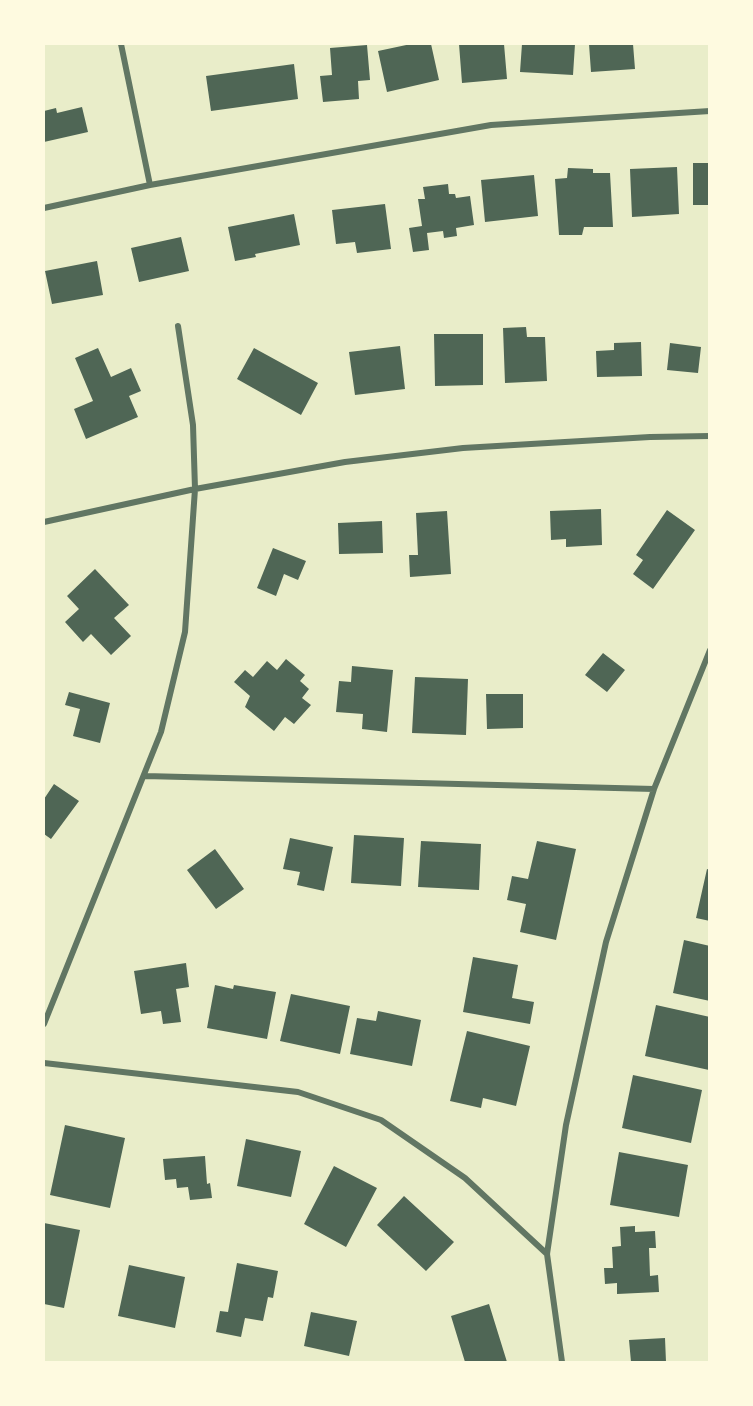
<!DOCTYPE html>
<style>
body{margin:0}
#map{position:relative;width:753px;height:1406px;overflow:hidden;background:#e9edc9;font-family:Roboto,sans-serif}
canvas{display:block}
.frame{position:absolute;inset:0;border:45px solid #fefae0;pointer-events:none}
</style>
<div id="map">
<canvas width="753" height="1406"></canvas>
<div class="frame"></div>
</div>
<script>
const c = document.querySelector('canvas').getContext('2d');
c.lineJoin = 'round';
function fillPath(path, color) { c.fillStyle = color; c.fill(path, 'evenodd'); }
const poly = rows => new Path2D(rows.map(r => 'M' + r).join(''));
function strokePath(path, color, width, dash) { c.strokeStyle = color; c.lineWidth = width; c.lineCap = dash ? 'butt' : 'round'; c.setLineDash(dash || []); c.stroke(path); }
fillPath(poly([
 [411,44,431,44,439,80,387,92,378,51],
 [459,44,504,44,507,79,462,83],
 [522,44,575,44,573,75,520,72],
 [589,44,633,44,635,69,591,72],
 [367,45,370,80,358,81,359,99,323,102,320,76,332,75,330,48],
 [294,64,298,99,211,111,206,76],
 [82,107,88,132,44,142,44,111,56,108,57,113],
 [693,163,710,163,710,205,693,205],
 [677,167,679,214,632,217,630,169],
 [568,168,593,169,593,173,610,173,613,227,584,227,582,235,559,235,555,179,567,178],
 [534,175,538,216,485,222,481,180],
 [448,184,449,194,455,194,456,198,470,196,474,225,456,228,457,236,444,238,443,231,427,233,429,250,413,252,409,228,422,226,418,199,425,199,423,187],
 [385,204,391,249,357,253,355,242,336,244,332,210],
 [294,214,300,245,255,254,256,257,235,261,228,227],
 [181,237,189,271,139,282,131,248],
 [97,261,103,295,52,304,45,271],
 [526,327,527,337,545,337,547,381,505,383,503,328],
 [434,334,483,334,483,385,435,386],
 [641,342,642,376,597,377,596,351,614,350,614,343],
 [670,343,701,347,698,373,667,370],
 [400,346,405,389,355,395,349,352],
 [98,348,111,377,131,368,141,391,129,396,138,417,86,439,74,409,93,401,75,358],
 [254,348,318,383,301,415,237,379],
 [601,509,602,545,566,547,566,539,551,540,550,511],
 [667,510,695,530,653,589,633,574,643,560,636,555],
 [447,511,451,574,410,577,409,555,418,555,416,513],
 [382,521,383,553,339,554,338,523],
 [273,548,306,561,298,580,284,574,276,596,257,588],
 [95,569,129,605,114,618,131,636,111,655,91,634,83,642,65,622,79,609,67,596],
 [603,653,625,670,607,692,585,675],
 [286,659,305,675,300,681,309,689,302,698,311,705,294,724,285,717,274,731,245,707,250,696,234,682,245,670,253,677,267,661,277,670],
 [352,666,393,670,387,732,362,729,363,714,336,712,339,681,351,682],
 [415,677,468,679,466,735,412,733],
 [69,692,110,703,100,743,73,736,80,709,65,705],
 [486,694,523,694,523,728,487,729],
 [54,784,79,801,51,839,44,834,44,799],
 [354,835,404,838,401,886,351,883],
 [290,838,333,847,324,891,297,885,300,872,283,869],
 [421,841,481,844,479,890,418,887],
 [537,841,576,849,556,940,520,932,526,904,507,900,512,876,528,879],
 [215,849,244,889,216,909,187,870],
 [707,869,710,870,710,921,696,918],
 [684,940,710,946,710,1001,673,993],
 [473,957,518,965,512,998,534,1002,530,1024,463,1012],
 [186,963,189,987,176,989,181,1022,163,1024,161,1011,141,1014,134,971],
 [215,985,233,989,234,985,276,992,267,1039,207,1028],
 [291,994,350,1006,340,1054,280,1041],
 [656,1005,710,1017,709,1070,645,1056],
 [378,1011,421,1020,412,1066,350,1054,357,1018,376,1021],
 [467,1031,530,1046,516,1106,483,1098,481,1108,450,1101],
 [633,1075,702,1090,691,1143,622,1128],
 [65,1125,125,1138,110,1208,50,1195],
 [246,1139,301,1151,291,1197,237,1186],
 [619,1152,688,1165,679,1217,610,1205],
 [205,1156,207,1184,210,1183,212,1198,190,1200,188,1187,177,1188,176,1179,165,1180,163,1159],
 [334,1166,377,1188,346,1247,304,1224],
 [404,1196,454,1242,426,1271,377,1225],
 [44,1223,80,1230,64,1308,44,1304],
 [635,1226,635,1232,655,1231,656,1248,649,1248,650,1276,658,1275,659,1292,617,1294,617,1283,605,1284,604,1268,613,1268,612,1247,621,1246,620,1227],
 [237,1263,278,1271,273,1298,268,1297,263,1321,245,1318,241,1337,216,1332,220,1311,228,1312],
 [129,1265,185,1277,175,1328,118,1316],
 [489,1304,507,1362,465,1362,451,1316],
 [311,1312,357,1321,349,1356,304,1346],
 [665,1338,666,1362,631,1362,629,1340]
]), '#4f6655');
strokePath(poly([
 [121,44,150,185],
 [44,208,150,185,491,125,710,111],
 [44,522,195,489,345,462,463,448,650,437,710,436],
 [145,776,654,789],
 [44,1024,161,732,185,632,195,489,193,425,178,326],
 [44,1063,298,1092,381,1120,465,1178,547,1254],
 [562,1362,547,1254,566,1125,606,942,654,789,710,650]
]), '#617663', 6);
</script>
